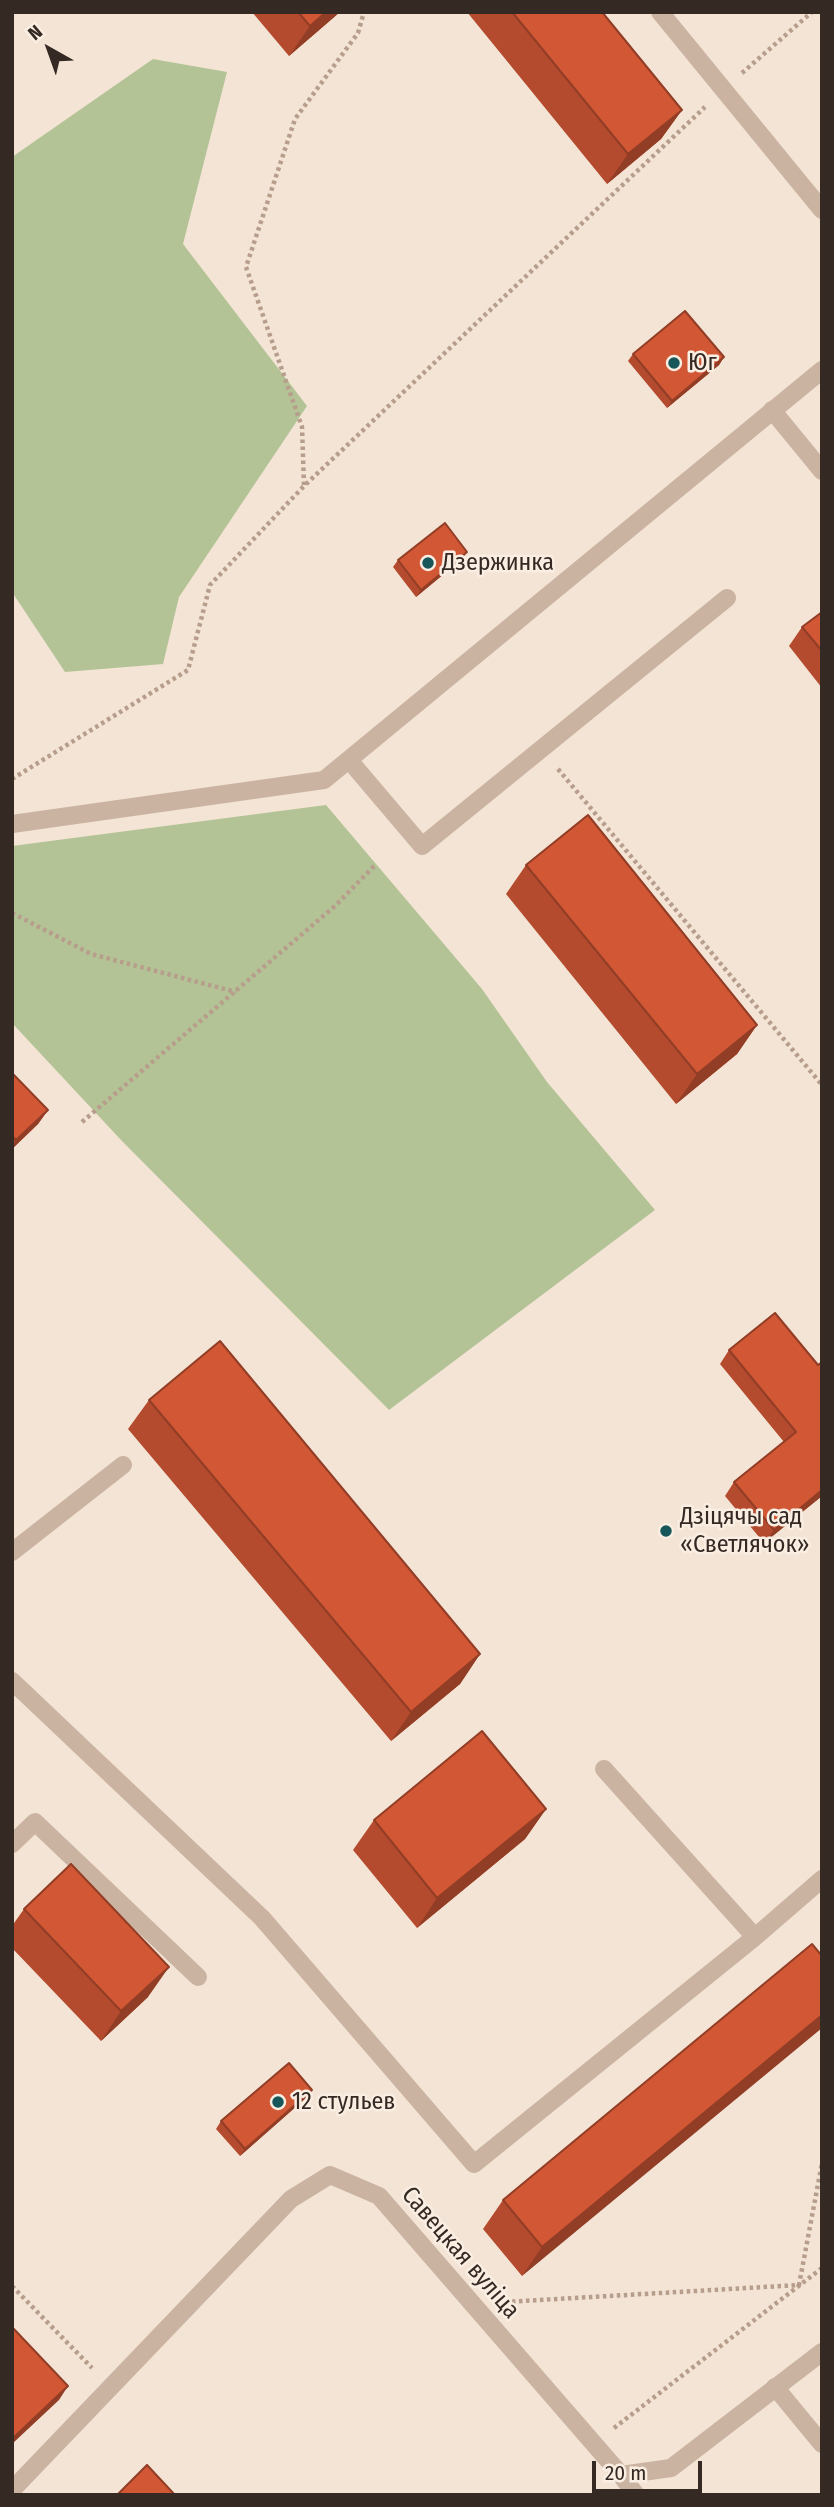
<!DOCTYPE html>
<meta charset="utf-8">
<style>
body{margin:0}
#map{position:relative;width:834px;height:2507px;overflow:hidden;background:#f3e4d5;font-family:"Fira Sans Condensed",sans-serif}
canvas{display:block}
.frame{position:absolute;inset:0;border:14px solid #352924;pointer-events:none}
.north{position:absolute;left:14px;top:14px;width:70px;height:70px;-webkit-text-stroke:5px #faeee2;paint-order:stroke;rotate:320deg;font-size:19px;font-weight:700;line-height:28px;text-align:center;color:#352924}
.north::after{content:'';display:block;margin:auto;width:24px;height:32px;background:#352924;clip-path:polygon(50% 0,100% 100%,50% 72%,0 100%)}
.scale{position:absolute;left:592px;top:2461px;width:110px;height:32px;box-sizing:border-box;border:4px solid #352924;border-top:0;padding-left:9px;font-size:21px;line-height:24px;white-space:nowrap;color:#352924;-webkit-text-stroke:5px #faeee2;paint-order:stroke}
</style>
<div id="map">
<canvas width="834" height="2507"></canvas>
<div class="frame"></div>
<div class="north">N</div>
<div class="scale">20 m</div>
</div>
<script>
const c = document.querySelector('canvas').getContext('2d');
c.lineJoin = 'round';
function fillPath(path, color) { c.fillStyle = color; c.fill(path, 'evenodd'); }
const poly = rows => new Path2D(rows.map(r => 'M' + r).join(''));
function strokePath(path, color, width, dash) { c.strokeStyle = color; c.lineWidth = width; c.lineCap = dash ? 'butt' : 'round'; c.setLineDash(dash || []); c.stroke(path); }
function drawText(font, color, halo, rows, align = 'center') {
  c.font = font + ' "Fira Sans Condensed",sans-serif'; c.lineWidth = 5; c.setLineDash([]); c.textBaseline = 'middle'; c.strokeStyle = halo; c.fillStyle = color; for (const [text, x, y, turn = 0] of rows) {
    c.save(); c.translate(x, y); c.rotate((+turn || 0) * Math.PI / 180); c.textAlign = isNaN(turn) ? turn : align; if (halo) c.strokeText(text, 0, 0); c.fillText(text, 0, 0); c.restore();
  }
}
fillPath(poly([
 [153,59,227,72,183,244,307,406,179,597,163,664,65,672,12,592,12,157],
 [326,805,482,989,547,1082,655,1210,389,1410,121,1140,12,1023,12,846]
]), '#b4c395');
strokePath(poly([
 [742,73,812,12],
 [304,485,302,427,246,267,295,119,358,33,364,12],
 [558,769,822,1085],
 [12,779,188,670,210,585,304,486,705,107],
 [12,913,91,954,236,992],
 [82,1122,335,906,376,864],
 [12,2286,92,2368],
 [505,2302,799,2285,822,2163],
 [614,2428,822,2268]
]), '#b79d8b', 4.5, [3.5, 3.5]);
strokePath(poly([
 [660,12,822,210],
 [772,410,822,471],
 [349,760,422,846,727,598],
 [12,824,324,780,822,370],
 [12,1552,123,1465],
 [12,1681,262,1918,474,2164,755,1937,822,1879],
 [604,1769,755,1937],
 [12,1844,35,1822,198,1977],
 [775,2387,822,2444],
 [621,2475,636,2495]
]), '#cbb3a1', 18);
strokePath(poly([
 [12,2490,291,2199,330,2175,379,2196,621,2475,671,2468,822,2352]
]), '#cbb3a1', 18);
fillPath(poly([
 [252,12,340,12,289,56],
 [467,12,602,12,682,110,661,139,607,184],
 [633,354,724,357,719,365,667,408,628,361],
 [462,559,416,597,393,567,398,560],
 [822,612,822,688,789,646,802,627],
 [526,865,757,1025,737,1054,676,1104,506,894],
 [12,1073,48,1110,38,1124,12,1149],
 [729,1350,818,1365,822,1496,764,1543,725,1496,734,1482,784,1442,720,1364],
 [149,1400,480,1654,460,1684,391,1741,128,1429],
 [546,1809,525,1839,417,1928,353,1850,374,1820],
 [24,1909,148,1997,101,2041,12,1948,12,1926],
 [812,1944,522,2276,483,2229,503,2200],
 [312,2090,307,2097,240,2156,216,2129,221,2121]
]), '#b44b2e');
fillPath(poly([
 [326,12,340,12,289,56,310,26],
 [682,110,661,139,607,184,628,154],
 [724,357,719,365,667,408,672,401],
 [467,552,462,559,416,597,421,590],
 [757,1025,737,1054,676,1104,697,1074],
 [48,1110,38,1124,12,1149,12,1146,16,1140],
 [822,1490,822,1496,764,1543,774,1530],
 [480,1654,460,1684,391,1741,411,1712],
 [546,1809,525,1839,417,1928,437,1898],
 [169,1967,148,1997,101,2041,121,2011],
 [822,2015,822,2028,522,2276,542,2247],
 [312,2090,307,2097,240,2156,245,2149],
 [68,2386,59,2400,12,2444,12,2439]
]), '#923d25');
const building = poly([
 [298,12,326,12,310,26,298,12],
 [512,12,602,12,682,110,628,154,512,12],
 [685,311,724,357,672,401,633,354,685,311],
 [445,523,467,552,421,590,398,560,445,523],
 [822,612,822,651,802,627,822,612],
 [588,815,757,1025,697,1074,526,865,588,815],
 [12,1073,48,1110,16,1140,12,1136,12,1073],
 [775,1313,818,1365,822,1362,822,1490,774,1530,734,1482,796,1432,729,1350,775,1313],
 [220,1341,480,1654,411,1712,149,1400,220,1341],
 [482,1731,546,1809,437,1898,374,1820,482,1731],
 [71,1864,169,1967,121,2011,24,1909,71,1864],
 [812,1944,822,1956,822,2015,542,2247,503,2200,812,1944],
 [289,2063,312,2090,245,2149,221,2121,289,2063],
 [12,2327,68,2386,12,2439,12,2327],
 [147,2465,175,2495,117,2495,147,2465]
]);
fillPath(building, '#d15735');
strokePath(building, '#923d25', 2);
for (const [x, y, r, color] of [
 [674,363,7,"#175759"],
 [428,563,7,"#175759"],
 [666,1531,7,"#175759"],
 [278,2102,7,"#175759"]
]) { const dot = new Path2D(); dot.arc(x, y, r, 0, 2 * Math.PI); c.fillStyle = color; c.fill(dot); strokePath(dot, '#faeee2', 2.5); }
drawText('24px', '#352924', '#faeee2', [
 ["Юг",688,363],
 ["Дзержинка",442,563],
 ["Дзіцячы сад",680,1517],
 ["«Светлячок»",680,1545],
 ["12 стульев",292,2102]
], 'left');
drawText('24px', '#352924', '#faeee2', [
 ["Савецкая вуліца",460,2253,49]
]);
</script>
